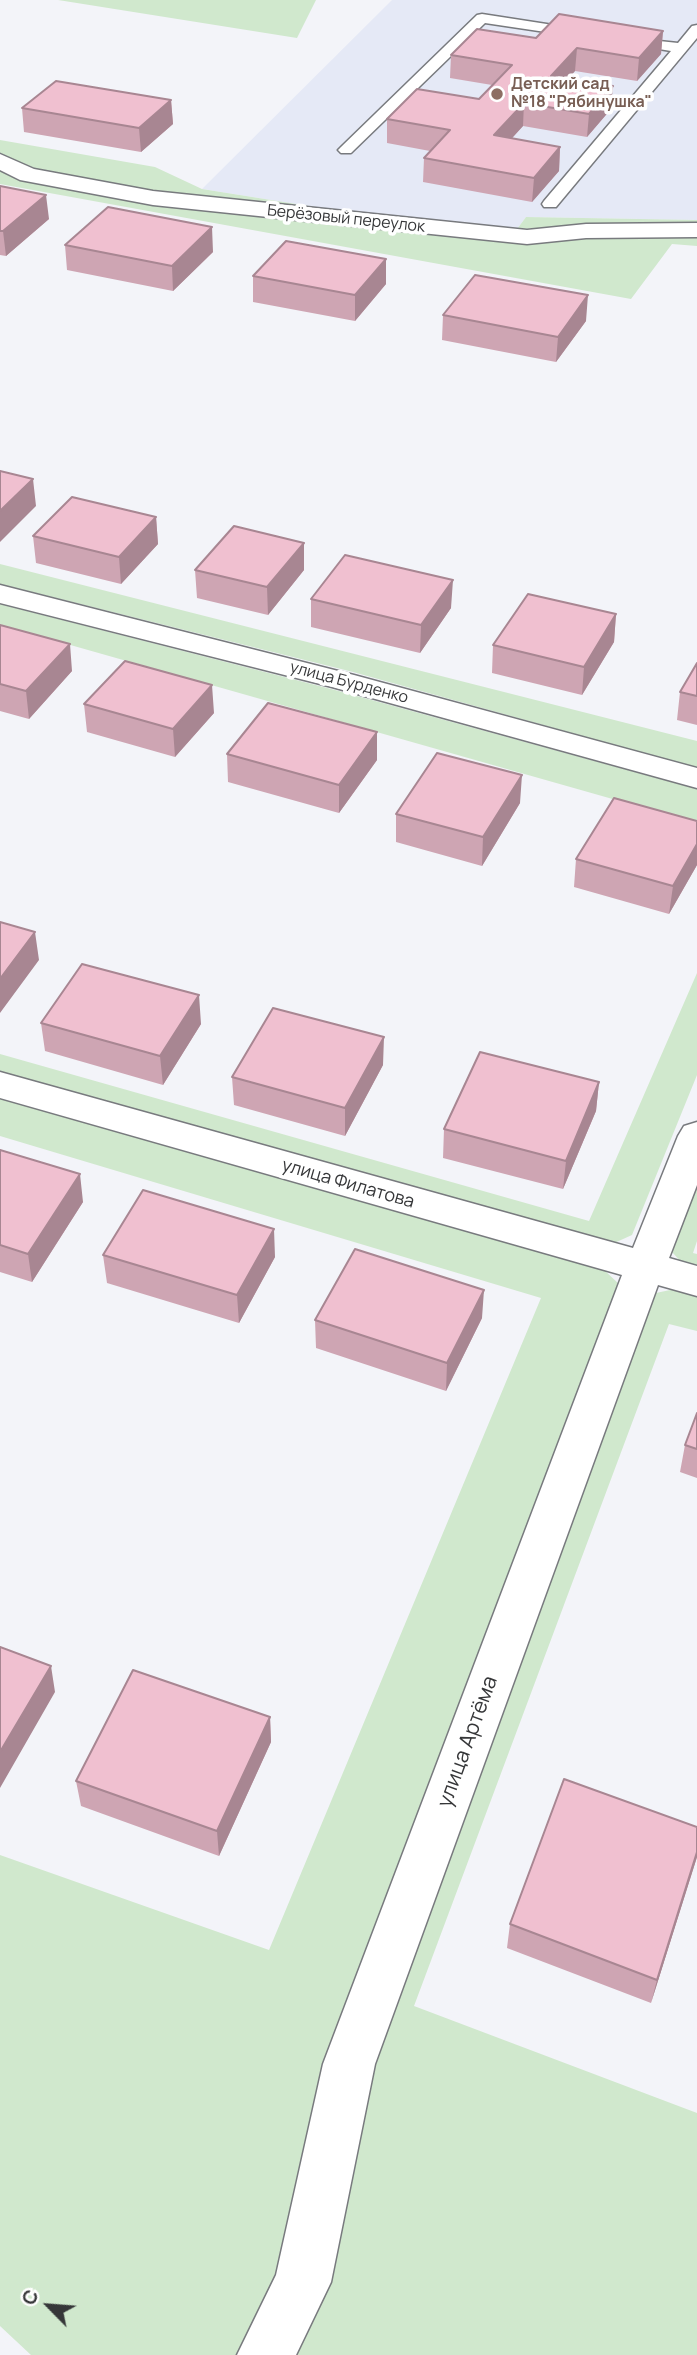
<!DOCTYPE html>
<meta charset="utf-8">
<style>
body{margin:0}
#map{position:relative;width:697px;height:2355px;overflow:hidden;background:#f3f4f9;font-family:Manrope,sans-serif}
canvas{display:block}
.north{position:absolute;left:14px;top:2271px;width:70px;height:70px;-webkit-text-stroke:5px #fff;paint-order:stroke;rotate:295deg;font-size:19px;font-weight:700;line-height:28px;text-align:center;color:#363739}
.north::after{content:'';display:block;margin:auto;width:24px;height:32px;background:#363739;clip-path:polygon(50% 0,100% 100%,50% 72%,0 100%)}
</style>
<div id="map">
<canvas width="697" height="2355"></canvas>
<div class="north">С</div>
</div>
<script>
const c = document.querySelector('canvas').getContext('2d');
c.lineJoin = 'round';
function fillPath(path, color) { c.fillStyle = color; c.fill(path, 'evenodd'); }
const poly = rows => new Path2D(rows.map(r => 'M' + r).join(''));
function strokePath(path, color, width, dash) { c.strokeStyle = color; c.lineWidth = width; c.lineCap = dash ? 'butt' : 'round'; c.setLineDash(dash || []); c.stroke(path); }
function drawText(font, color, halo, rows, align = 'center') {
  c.font = font + ' Manrope,sans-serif'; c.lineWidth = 7; c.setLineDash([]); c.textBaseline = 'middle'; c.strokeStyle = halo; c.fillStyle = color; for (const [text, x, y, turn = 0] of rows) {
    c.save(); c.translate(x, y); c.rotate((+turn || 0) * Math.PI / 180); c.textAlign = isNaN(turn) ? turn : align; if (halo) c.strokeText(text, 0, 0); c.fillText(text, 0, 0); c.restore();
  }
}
fillPath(poly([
 [392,0,697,0,697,220,526,217,517,229,384,218,202,189]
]), '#e5e9f6');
fillPath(poly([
 [58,0,316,0,297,38],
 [0,140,155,167,202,189,384,218,157,194,39,171,0,153],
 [0,170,22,180,152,204,536,244,593,234,697,234,697,246,672,244,631,299,0,184],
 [526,217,697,220,697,225,517,229],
 [0,564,697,741,697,768,353,672,0,584],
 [0,604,335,690,697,789,697,823,0,625],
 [697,973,697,1075,632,1235,612,1244,0,1073,0,1054,589,1221],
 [0,1098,602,1268,620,1285,284,2276,239,2355,31,2355,0,2326,0,1855,269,1950,541,1298,0,1136],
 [697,1187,697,1241,693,1253,697,1254,697,1268,684,1265,672,1252],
 [675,1289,697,1295,697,1331,669,1324,414,2006,697,2113,697,2355,295,2355,329,2288,368,2061,651,1294]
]), '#d0e8cd');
const service = poly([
 [482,14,579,29,586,33,579,37,485,23,351,153,341,153,338,150,341,147,477,15,482,14],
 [697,25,697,38,556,207,544,207,542,204,544,201,671,51,622,43,622,37,678,43,692,26,697,25]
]);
const minor = poly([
 [0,154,34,169,153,191,527,230,586,224,697,223,697,237,586,238,527,244,153,205,20,180,0,170,0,154],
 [0,585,354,675,697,768,697,788,332,687,0,603,0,585],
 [0,1072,633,1248,678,1136,684,1126,697,1122,697,1185,669,1258,697,1266,697,1296,658,1285,375,2064,331,2282,296,2355,237,2355,276,2275,323,2064,622,1275,0,1098,0,1072]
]);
strokePath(service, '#787a7e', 3);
strokePath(minor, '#787a7e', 3);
fillPath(service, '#fff');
fillPath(minor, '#fff');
fillPath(poly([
 [663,31,661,54,637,81,575,71,568,78,611,109,587,137,523,126,512,138,560,147,559,171,532,202,423,182,424,158,430,151,387,143,387,119,479,99,492,85,450,78,451,55,536,38],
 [171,100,173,124,141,152,24,132,22,108],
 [0,186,49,219,6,256,0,255],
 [65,245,213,252,173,291,67,270],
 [253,276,386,284,355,321,253,302],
 [443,315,586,321,556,362,442,340],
 [156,517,158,544,121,584,36,563,33,536],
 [304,543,304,570,268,615,197,598,195,570],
 [311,599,451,608,420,653,311,627],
 [616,614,614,642,582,695,492,673,493,645],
 [0,625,72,671,29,719,0,711],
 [697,663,697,725,677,720,680,692],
 [84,704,214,713,175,757,87,732],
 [227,754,377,760,339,813,228,782],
 [520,803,482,866,396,842,396,814],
 [697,821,697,865,669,914,574,887,576,859],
 [41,1023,201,1024,163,1085,45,1051],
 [383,1065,345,1136,234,1105,232,1077],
 [599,1082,596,1111,563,1189,443,1158,444,1129],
 [0,1150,83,1202,32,1282,0,1272],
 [103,1255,275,1257,239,1323,107,1283],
 [482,1318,446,1391,316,1348,315,1320],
 [697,1413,697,1478,680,1472,685,1445],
 [270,1717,271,1742,219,1856,81,1806,76,1781],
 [697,1827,697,1857,651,2003,507,1948,510,1924]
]), '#cea5b3');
fillPath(poly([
 [663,31,661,54,637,81,639,58],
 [577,48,575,71,550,99,551,76],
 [613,86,611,109,587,137,589,114],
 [171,100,173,124,141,152,139,128],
 [524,103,523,126,493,159,494,135],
 [560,147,559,171,532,202,534,178],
 [46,195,49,219,6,256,3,231],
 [212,227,213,252,173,291,172,266],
 [386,259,386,284,355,321,355,295],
 [588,295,586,321,556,362,558,337],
 [33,479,36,506,0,542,0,511],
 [156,517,158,544,121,584,119,557],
 [304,543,304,570,268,615,267,587],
 [453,580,451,608,420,653,421,625],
 [616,614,614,642,582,695,584,667],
 [70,644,72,671,29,719,26,691],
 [212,685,214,713,175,757,173,729],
 [377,732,377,760,339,813,339,785],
 [522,775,520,803,482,866,483,837],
 [697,844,697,865,669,914,673,886],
 [35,932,39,960,0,1013,0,979],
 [199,995,201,1024,163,1085,160,1056],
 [384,1037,383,1065,345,1136,345,1108],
 [599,1082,596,1111,563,1189,566,1161],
 [80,1174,83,1202,32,1282,28,1254],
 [274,1229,275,1257,239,1323,237,1295],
 [484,1290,482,1318,446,1391,447,1363],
 [51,1666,55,1692,0,1788,0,1752],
 [270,1717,271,1742,219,1856,217,1831],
 [697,1852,697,1857,651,2003,657,1980]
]), '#a88692');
const building = poly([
 [559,14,663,31,639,58,577,48,551,76,613,86,589,114,524,103,494,135,560,147,534,178,424,158,450,130,387,119,417,89,479,99,512,65,451,55,477,29,536,38,559,14],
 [56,81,171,100,139,128,22,108,56,81],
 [0,186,46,195,3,231,0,231,0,186],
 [108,207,212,227,172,266,65,245,108,207],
 [286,241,386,259,355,295,253,276,286,241],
 [475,275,588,295,558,337,443,315,475,275],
 [0,471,33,479,0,511,0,471],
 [72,497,156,517,119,557,33,536,72,497],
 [234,526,304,543,267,587,195,570,234,526],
 [345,555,453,580,421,625,311,599,345,555],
 [528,594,616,614,584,667,493,645,528,594],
 [0,625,70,644,26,691,0,684,0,625],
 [125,661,212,685,173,729,84,704,125,661],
 [697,663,697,696,680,692,697,663],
 [268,703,377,732,339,785,227,754,268,703],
 [437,753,522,775,483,837,396,814,437,753],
 [614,798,697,821,697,844,673,886,576,859,614,798],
 [0,922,35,932,0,979,0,922],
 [82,964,199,995,160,1056,41,1023,82,964],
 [273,1008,384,1037,345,1108,232,1077,273,1008],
 [480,1052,599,1082,566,1161,444,1129,480,1052],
 [0,1150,80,1174,28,1254,0,1245,0,1150],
 [143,1190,274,1229,237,1295,103,1255,143,1190],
 [355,1249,484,1290,447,1363,315,1320,355,1249],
 [697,1413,697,1449,685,1445,697,1413],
 [0,1647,51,1666,0,1752,0,1647],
 [133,1670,270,1717,217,1831,76,1781,133,1670],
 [564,1779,697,1827,697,1852,657,1980,510,1924,564,1779]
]);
fillPath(building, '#f0c0d0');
strokePath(building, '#a88692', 2);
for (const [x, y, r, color] of [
 [497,94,7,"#8d6e63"]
]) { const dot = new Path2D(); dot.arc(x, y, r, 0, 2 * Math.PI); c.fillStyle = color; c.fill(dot); strokePath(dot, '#fff', 2.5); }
drawText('bold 16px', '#785e54', '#fff', [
 ["Детский сад",511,85],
 ["№18 \"Рябинушка\"",511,103]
], 'left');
drawText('16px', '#363739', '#fff', [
 ["Берёзовый переулок",346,219,6],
 ["улица Бурденко",349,683,15]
]);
drawText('18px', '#363739', '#fff', [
 ["улица Филатова",348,1184,16]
]);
drawText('21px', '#363739', '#fff', [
 ["улица Артёма",468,1742,-70]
]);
</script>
